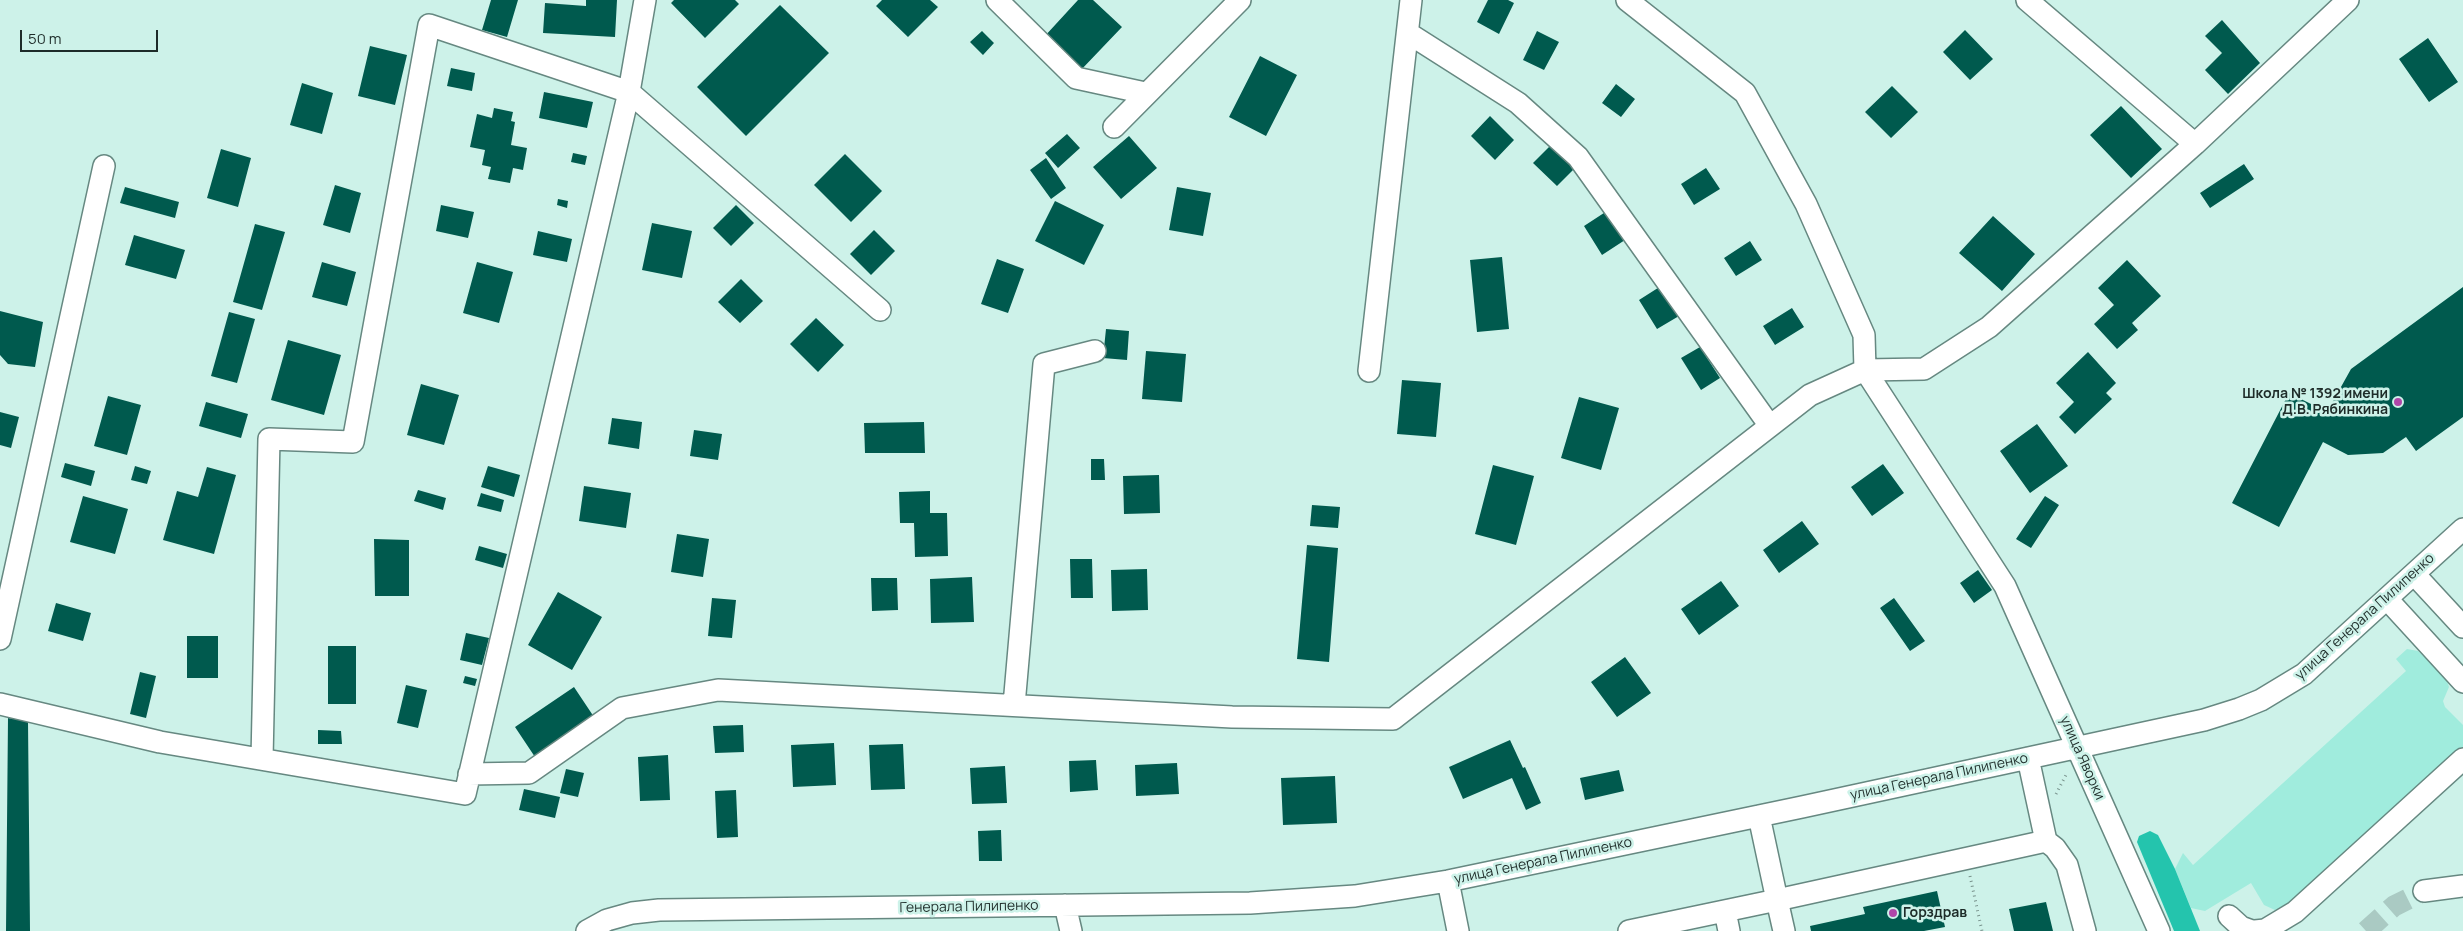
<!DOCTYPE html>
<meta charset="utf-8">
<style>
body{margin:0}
#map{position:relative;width:2463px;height:931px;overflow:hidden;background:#cdf2e9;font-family:Manrope,sans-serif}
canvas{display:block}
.scale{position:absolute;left:20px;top:30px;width:138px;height:22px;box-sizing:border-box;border:2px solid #1e2c29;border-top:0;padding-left:6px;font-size:15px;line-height:18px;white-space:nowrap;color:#1e2c29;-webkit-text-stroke:4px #cdf2e9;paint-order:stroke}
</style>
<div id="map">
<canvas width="2463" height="931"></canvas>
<div class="scale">50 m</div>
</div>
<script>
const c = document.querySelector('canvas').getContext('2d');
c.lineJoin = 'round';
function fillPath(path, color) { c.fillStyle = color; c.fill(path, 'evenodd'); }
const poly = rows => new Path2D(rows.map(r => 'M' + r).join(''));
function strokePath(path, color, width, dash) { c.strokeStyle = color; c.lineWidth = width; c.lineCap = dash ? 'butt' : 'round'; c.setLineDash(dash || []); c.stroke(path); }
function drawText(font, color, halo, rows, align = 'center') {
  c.font = font + ' Manrope,sans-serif'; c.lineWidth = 5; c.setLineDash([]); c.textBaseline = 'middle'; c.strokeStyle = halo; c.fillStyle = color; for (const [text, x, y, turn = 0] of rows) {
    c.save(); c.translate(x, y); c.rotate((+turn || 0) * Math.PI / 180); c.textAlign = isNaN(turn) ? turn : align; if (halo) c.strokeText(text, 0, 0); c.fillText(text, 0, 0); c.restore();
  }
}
fillPath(poly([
 [2407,649,2418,651,2446,678,2449,687,2443,701,2445,707,2463,725,2463,748,2286,906,2275,910,2264,905,2251,883,2205,911,2191,908,2175,869,2183,853,2193,865,2406,671,2396,659]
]), '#a0ecdd');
fillPath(poly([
 [2150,831,2158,835,2175,869,2200,931,2174,931,2137,842,2139,836]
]), '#24c4ad');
fillPath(poly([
 [491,0,518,0,507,37,482,30],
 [586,0,617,0,615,37,543,33,545,3,586,6],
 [674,0,735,0,739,4,705,38,671,3],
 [882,0,930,0,938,7,908,37,876,6],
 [1078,0,1093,0,1122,27,1080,71,1044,37],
 [1488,0,1508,0,1514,3,1499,34,1477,22],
 [780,5,829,53,746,136,697,87],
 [2222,20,2260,63,2228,94,2205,70,2222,53,2205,36],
 [1965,30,1993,59,1970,80,1943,52],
 [982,31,994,43,983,55,970,42],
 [1537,31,1559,42,1544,70,1523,60],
 [2428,38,2458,82,2429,102,2399,59],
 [370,46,407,55,395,105,358,96],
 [1260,56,1297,75,1266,136,1229,117],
 [451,68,475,73,472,91,447,86],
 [302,83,333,93,322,134,290,125],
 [1616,84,1635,99,1621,117,1602,103],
 [1892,86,1918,112,1891,138,1865,112],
 [544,92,593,102,587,128,539,118],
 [2121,106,2162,149,2131,178,2090,135],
 [494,108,513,112,511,121,515,122,511,145,527,148,523,170,513,168,510,183,488,179,491,167,482,165,485,150,470,147,477,114,492,118],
 [1490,116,1514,140,1495,160,1471,136],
 [1067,134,1080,148,1058,168,1045,153],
 [1129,136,1157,168,1121,199,1093,167],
 [1552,144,1576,167,1557,186,1533,163],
 [221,149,251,158,238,207,207,198],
 [573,153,587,156,585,165,571,162],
 [845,154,882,191,851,222,814,185],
 [1046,158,1066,188,1051,199,1030,170],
 [2244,164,2254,179,2210,208,2200,193],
 [1706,168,1720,189,1694,205,1681,184],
 [335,185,361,193,350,233,323,225],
 [125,187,179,202,175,218,120,203],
 [1177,187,1211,193,1203,236,1169,230],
 [558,199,568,201,567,208,557,205],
 [1055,201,1104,225,1084,265,1035,241],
 [441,205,474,212,468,238,436,231],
 [736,205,754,223,731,246,713,228],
 [1607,211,1625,240,1602,255,1584,226],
 [1993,216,2035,254,2002,291,1959,253],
 [652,223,692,231,682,278,642,270],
 [255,224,285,232,262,310,233,302],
 [874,230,895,251,871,275,850,254],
 [538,231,572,239,567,262,533,255],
 [134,235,185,250,176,279,125,265],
 [1750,241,1762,260,1736,276,1724,258],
 [1502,257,1509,329,1477,332,1470,260],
 [997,259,1024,269,1008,313,981,304],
 [2127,260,2161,296,2132,323,2138,330,2117,349,2094,324,2114,305,2098,288],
 [322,262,356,272,347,306,312,297],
 [477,262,513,272,499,323,463,313],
 [741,279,763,301,740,323,718,302],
 [1661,286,1679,316,1657,329,1639,300],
 [2463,287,2463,417,2416,451,2406,437,2383,453,2348,455,2323,442,2279,527,2232,503,2289,393,2327,412,2351,369],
 [1792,308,1804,327,1775,345,1763,326],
 [0,311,43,322,35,367,8,364,0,355],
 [229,312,255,319,237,383,211,376],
 [816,318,844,345,818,372,790,344],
 [1106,329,1129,331,1127,360,1103,358],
 [288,340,341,355,324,415,271,400],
 [1700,347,1720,378,1701,390,1681,358],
 [1146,351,1186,354,1182,402,1142,399],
 [2088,352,2116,383,2106,393,2112,399,2075,434,2059,417,2074,402,2056,383],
 [1402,380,1441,383,1436,437,1397,434],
 [421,384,459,395,444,445,407,435],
 [108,396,141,405,127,455,94,446],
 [1579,397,1619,408,1601,470,1561,458],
 [206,402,248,414,241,438,199,426],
 [0,412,19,417,11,448,0,445],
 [612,418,642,422,639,449,608,444],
 [924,422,925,453,865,453,864,423],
 [2037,424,2068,466,2030,493,2000,451],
 [694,430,722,434,718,460,690,456],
 [1091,459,1104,459,1105,480,1091,480],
 [65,463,95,471,91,486,61,477],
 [1883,464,1904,493,1872,516,1851,487],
 [1493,465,1534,476,1516,545,1475,534],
 [135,466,151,471,147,484,131,480],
 [488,466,520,475,514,497,481,487],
 [207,467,236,475,214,554,163,540,177,491,198,497],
 [1159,475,1160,513,1124,514,1123,476],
 [584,486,631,493,626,528,579,521],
 [418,490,446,498,443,510,414,501],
 [930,491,930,513,947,513,948,556,915,557,914,523,900,523,899,492],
 [481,493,504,500,501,512,477,506],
 [83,496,128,509,115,554,70,542],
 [2045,496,2059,505,2031,548,2016,539],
 [1312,505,1340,507,1338,528,1310,526],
 [1802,521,1819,544,1779,573,1763,550],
 [677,534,709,539,703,577,671,572],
 [374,539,409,540,409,596,375,596],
 [1307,545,1338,548,1329,662,1297,659],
 [479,546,507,554,503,568,475,560],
 [1070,559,1092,559,1093,598,1071,598],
 [1147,569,1148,610,1112,611,1111,570],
 [1978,570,1992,590,1974,603,1960,583],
 [972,577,974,622,931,623,930,579],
 [871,578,897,578,898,610,872,611],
 [1721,581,1739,606,1699,635,1681,609],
 [558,592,602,617,572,670,528,645],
 [712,598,736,600,732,638,708,636],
 [1894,598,1925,641,1910,651,1880,608],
 [56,603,91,613,83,641,48,631],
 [466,633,489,638,482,665,460,660],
 [187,636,218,636,218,678,187,678],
 [328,646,356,646,356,704,328,704],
 [1625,657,1651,693,1617,717,1591,682],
 [140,672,156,676,146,718,130,714],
 [465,676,477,679,475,686,463,683],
 [406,685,427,690,418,728,397,723],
 [574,687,594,717,535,757,515,727],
 [8,718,28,721,30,931,6,931],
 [743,725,744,752,715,753,713,726],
 [318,730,341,731,342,744,318,744],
 [1510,740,1523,768,1525,767,1541,803,1526,810,1512,778,1463,799,1449,767],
 [834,743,836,785,793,787,791,745],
 [903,744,905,789,871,790,869,745],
 [668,755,670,800,640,801,638,757],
 [1096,760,1098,790,1070,792,1069,761],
 [1177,763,1179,794,1136,796,1135,765],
 [1005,766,1007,803,972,804,970,768],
 [566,769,584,773,578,797,560,793],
 [1619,770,1624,791,1585,800,1580,778],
 [1335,776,1337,823,1283,825,1281,778],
 [524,789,560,797,555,818,519,810],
 [736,790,738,837,717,838,715,791],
 [1001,830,1002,861,979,861,978,831],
 [1937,891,1945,927,1924,931,1811,931,1810,926,1865,914,1863,907],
 [2046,902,2053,931,2014,931,2009,909]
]), '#005a4e');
strokePath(poly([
 [2366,931,2394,906,2424,891]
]), '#aacac3', 21, [21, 11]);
const minor = poly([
 [645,0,629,92,880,310],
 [997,0,1076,78,1145,93],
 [1627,0,1745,93,1806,204,1864,335,1865,370,2005,586,2159,931],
 [2027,0,2195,144],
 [1408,33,1518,103,1578,157,1770,426],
 [1114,127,1240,0],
 [1369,371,1411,0],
 [2414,574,2463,627],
 [2387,599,2463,682],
 [0,639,104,166],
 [0,704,160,742,465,794,629,92,429,25,353,442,269,439,262,759],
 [1014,705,1044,364,1095,351],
 [2028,758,2046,841,2055,848,2067,865,2085,931],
 [469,774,529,773,622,708,718,690,1232,717,1393,719,1810,395,1865,370,1924,369,1989,327,2195,144,2348,0],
 [1448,881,1458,931],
 [2424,891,2463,886],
 [1065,905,1071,931],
 [1725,911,1729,931],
 [2229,916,2241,927,2252,931],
 [587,931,607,920,632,913,659,910,1250,903,1355,896,1448,881,1802,807,2204,720,2239,709,2261,700,2304,674,2463,529],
 [1629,931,1777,900,1759,816],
 [1784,931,1777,900,2046,841],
 [2255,931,2265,930,2295,912,2463,759]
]);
strokePath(minor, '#668881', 24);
strokePath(poly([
 [2056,794,2067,773],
 [1970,876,1982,931]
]), '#78928c', 3, [1, 4]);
strokePath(minor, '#fff', 21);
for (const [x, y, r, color] of [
 [2398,402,5,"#af46a8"],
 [1893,913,5,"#af46a8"]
]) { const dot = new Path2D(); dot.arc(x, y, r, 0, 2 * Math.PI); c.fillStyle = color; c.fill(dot); strokePath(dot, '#cdf2e9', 2); }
drawText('bold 14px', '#1e2c29', '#cdf2e9', [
 ["Школа № 1392 имени",2388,394],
 ["Д.В. Рябинкина",2388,410],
 ["Горздрав",1903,913,"left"]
], 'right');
drawText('14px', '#1e2c29', '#cdf2e9', [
 ["улица Генерала Пилипенко",2365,617,-42],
 ["улица Яворки",2082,758,66],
 ["улица Генерала Пилипенко",1939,777,-12],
 ["улица Генерала Пилипенко",1543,861,-12],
 ["Генерала Пилипенко",969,907,-1]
]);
</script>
